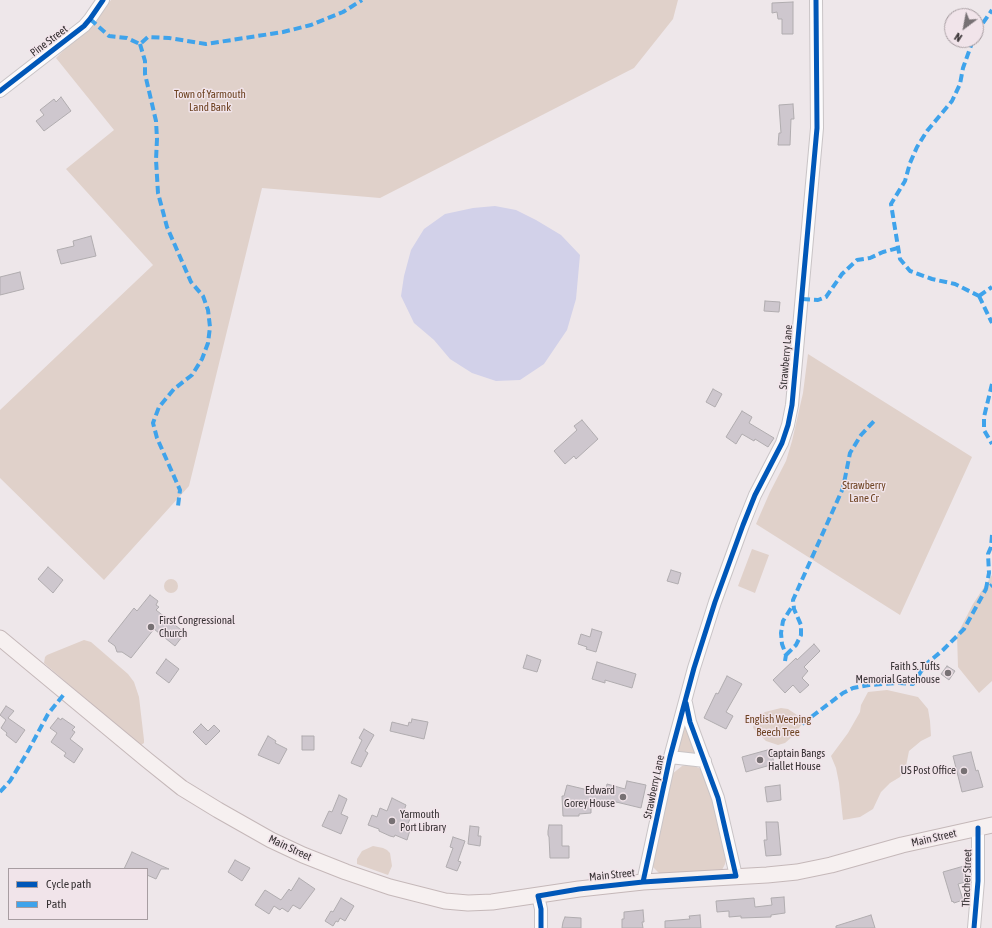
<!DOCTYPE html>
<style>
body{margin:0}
#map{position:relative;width:992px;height:928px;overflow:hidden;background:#eee7ea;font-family:"Asap Condensed",sans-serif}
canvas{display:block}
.legend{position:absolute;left:8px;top:868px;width:140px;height:52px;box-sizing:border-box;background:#f1e4ea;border:1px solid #a79da1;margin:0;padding:5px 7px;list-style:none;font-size:12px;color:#373234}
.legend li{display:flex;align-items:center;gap:8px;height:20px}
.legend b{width:20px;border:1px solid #a79da1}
.north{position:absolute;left:944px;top:8px;width:40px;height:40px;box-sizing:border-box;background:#f1e4ea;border:1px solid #a79da1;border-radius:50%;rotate:212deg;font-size:11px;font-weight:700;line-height:16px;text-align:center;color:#373234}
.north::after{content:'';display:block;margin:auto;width:14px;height:18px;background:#777174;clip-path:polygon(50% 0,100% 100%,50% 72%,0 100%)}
</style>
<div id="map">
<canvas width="992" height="928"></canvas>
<ul class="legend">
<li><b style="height:5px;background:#0057b8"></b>Cycle path</li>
<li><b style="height:5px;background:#3fa3eb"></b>Path</li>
</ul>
<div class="north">N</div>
</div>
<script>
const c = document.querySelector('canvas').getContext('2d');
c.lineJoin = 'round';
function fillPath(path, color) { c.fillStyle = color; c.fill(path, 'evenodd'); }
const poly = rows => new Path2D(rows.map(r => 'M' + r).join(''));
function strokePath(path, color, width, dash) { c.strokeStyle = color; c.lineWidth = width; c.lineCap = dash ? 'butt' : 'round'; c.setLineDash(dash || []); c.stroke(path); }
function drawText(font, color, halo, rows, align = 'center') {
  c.font = font + ' "Asap Condensed",sans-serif'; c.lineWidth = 3; c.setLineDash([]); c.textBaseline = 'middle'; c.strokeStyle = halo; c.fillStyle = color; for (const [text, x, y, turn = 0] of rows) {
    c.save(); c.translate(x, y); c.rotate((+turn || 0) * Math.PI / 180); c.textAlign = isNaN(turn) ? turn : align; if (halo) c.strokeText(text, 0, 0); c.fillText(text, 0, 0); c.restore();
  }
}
fillPath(poly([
 [111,0,678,0,673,19,634,68,380,198,262,188,189,486,104,580,0,478,0,410,153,265,66,169,114,130,56,58,106,7],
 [808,354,972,457,900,615,756,524,770,492,786,461,792,441,803,393],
 [752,549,769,555,755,593,738,586],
 [992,575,992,681,979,693,958,667,957,635,973,604],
 '164 586a7 7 0 1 1 14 0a7 7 0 1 1-14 0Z',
 [84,640,91,642,128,674,134,682,139,697,144,740,144,743,141,745,138,744,44,663,45,657,47,655],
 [887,690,918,697,928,709,930,721,931,736,921,741,909,751,906,766,900,777,890,783,881,792,873,809,860,817,843,820,839,783,836,768,831,756,848,733,860,712,861,705,868,692],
 [781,708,788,709,800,717,802,724,793,736,785,743,778,745,766,741,753,728,754,723,758,717,765,712],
 [686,724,698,755,676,752,683,726],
 [690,764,701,769,708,781,726,858,725,864,722,870,719,871,663,874,659,873,653,867,652,863,672,774,682,766],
 [373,846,383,848,387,850,390,853,392,866,388,875,357,864,357,859,362,851]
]), '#e0d1ca');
fillPath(poly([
 [495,206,516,210,536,220,561,235,580,255,576,299,567,330,544,364,520,380,496,381,472,373,450,359,434,340,414,323,401,296,404,276,411,250,424,229,445,214,473,208]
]), '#d2d1e9');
const building = poly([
 [793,2,793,34,782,34,782,19,778,19,777,12,772,13,772,3,793,2],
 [61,97,71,111,44,131,36,121,44,115,40,110,54,99,56,102,61,97],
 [793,104,794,119,791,119,790,145,778,145,779,133,781,133,779,105,793,104],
 [91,236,96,256,61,264,57,250,74,246,73,241,91,236],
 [20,272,24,289,0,295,0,277,20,272],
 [765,301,780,302,779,312,764,311,765,301],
 [713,389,722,394,715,407,706,402,713,389],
 [742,411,752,417,749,423,774,438,768,447,755,439,754,441,742,434,736,444,726,437,742,411],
 [582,420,598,439,576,459,574,456,565,464,554,451,577,430,574,426,582,420],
 [48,567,63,580,53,593,38,579,48,567],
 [671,570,681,573,678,584,667,581,671,570],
 [150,595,158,601,156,605,159,607,156,610,185,633,175,646,154,629,131,658,122,652,117,652,115,646,108,641,134,608,137,611,150,595],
 [592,629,602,632,596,652,586,649,587,647,578,644,581,634,590,637,592,629],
 [814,644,820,651,804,667,808,671,802,678,809,685,800,693,793,685,785,693,773,680,796,658,797,660,814,644],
 [527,655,541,660,537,672,523,668,527,655],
 [166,659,179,669,169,683,156,673,166,659],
 [597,662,636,674,632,688,605,680,605,683,592,679,597,662],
 [947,666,955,671,949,680,941,674,947,666],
 [727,676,742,684,726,712,733,716,726,729,704,718,716,693,718,694,727,676],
 [6,706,14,711,8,718,25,730,16,743,6,735,7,733,1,728,6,720,0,715,6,706],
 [58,718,61,720,62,718,75,727,72,730,75,732,70,739,83,749,74,763,64,756,66,753,51,742,57,733,50,728,58,718],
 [412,719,428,722,424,739,390,731,392,722,408,726,409,722,411,723,412,719],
 [201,724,208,731,214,725,220,731,206,745,193,732,201,724],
 [364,729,374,735,365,751,368,753,361,767,351,763,362,740,359,738,364,729],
 [268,736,276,741,275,743,287,749,279,764,258,755,268,736],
 [302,736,314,736,314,750,302,750,302,736],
 [771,749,774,764,746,772,742,757,771,749],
 [971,752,976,771,978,770,983,787,962,792,953,756,971,752],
 [627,781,646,785,641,808,612,801,611,805,591,800,591,813,579,814,579,816,563,816,562,796,564,796,567,785,605,794,607,784,625,789,627,781],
 [780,785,781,800,767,802,765,787,780,785],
 [339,795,347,799,341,814,348,817,341,834,322,826,329,811,332,812,339,795],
 [392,798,406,805,402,816,410,819,406,828,410,830,407,840,395,835,394,837,390,836,379,831,379,829,368,825,372,815,377,817,380,808,387,811,392,798],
 [766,822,778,822,781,855,766,856,764,840,767,840,766,822],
 [549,825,562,825,562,846,569,846,569,858,550,858,549,837,548,835,548,831,549,825],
 [470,826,479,827,478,836,481,836,480,846,468,844,470,826],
 [453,837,465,841,458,861,461,862,457,871,446,867,453,848,450,847,453,837],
 [132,852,162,866,169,869,161,869,156,879,147,875,147,869,124,869,132,852],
 [235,860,250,868,242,881,228,872,235,860],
 [964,866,969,881,958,884,963,900,954,903,953,901,952,902,943,872,964,866],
 [299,878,315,889,300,909,293,905,288,912,282,908,280,910,274,906,269,914,255,905,265,890,281,900,289,889,291,891,299,878],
 [784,897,785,913,771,915,771,917,741,918,741,916,729,917,729,911,717,912,716,901,754,898,755,907,772,905,771,898,784,897],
 [341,898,354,906,345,921,340,918,338,922,336,921,333,926,325,921,331,911,333,912,341,898],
 [643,910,644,922,642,922,643,928,622,928,622,919,624,919,624,912,643,910],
 [700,915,701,928,665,928,665,921,690,919,689,916,700,915],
 [871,915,875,928,836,928,836,926,871,915],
 [565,917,581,918,581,928,562,928,563,922,565,917]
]);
fillPath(building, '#cec7ce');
strokePath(building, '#b0acaf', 1);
const minor = poly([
 [0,91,84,26,90,19,103,0],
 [686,703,690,722,718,798,736,876],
 [670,757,705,761],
 [643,882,670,757,694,668,715,602,743,525,755,495,782,443,788,425,792,405,817,128,816,0],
 [538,896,541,909,541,928],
 [974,928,978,881,978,828]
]);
const major = poly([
 [0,638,147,760,182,788,218,810,271,840,303,855,346,872,390,887,445,901,468,903,492,902,579,889,643,882,767,875,797,872,831,865,902,845,992,825]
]);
strokePath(minor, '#c9c4c6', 14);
strokePath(major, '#c5b8b9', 17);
strokePath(minor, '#fcfbfc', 12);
strokePath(major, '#f6f0f0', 15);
strokePath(poly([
 [90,19,109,36,127,38,140,44,148,37,169,38,206,44,283,32,311,25,343,12,362,0],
 [976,33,992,10],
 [973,40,963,68,960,84,952,101,927,131,917,147,910,163,905,181,891,204,900,259,910,271,932,279,955,284,979,296],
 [140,44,145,61,145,74,156,121,157,139,156,160,158,193,167,227,191,282,203,296,208,310,210,327,208,343,202,359,192,375,174,389,159,407,153,423,157,438,180,490,178,506],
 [979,296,992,323],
 [979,296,992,287],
 [802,299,818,300,826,297,842,274,857,260,870,258,883,252,898,248],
 [992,384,984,417,984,430,992,444],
 [992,535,991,547,988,554,989,573,986,589,992,585],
 [786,655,796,645,801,635,801,625,794,609,793,600,843,488,850,453,861,435,875,420],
 [785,661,786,655,782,644,781,633,783,621,793,605],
 [802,724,843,693,853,688,869,685,899,683,913,684,925,665,943,650,964,629,986,589],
 [0,792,10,781,27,753,48,714,65,693]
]), '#3fa3eb', 4, [8, 4]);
strokePath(poly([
 [0,91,84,26,90,19,103,0],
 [643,882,670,757,694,668,715,602,743,525,755,495,782,443,788,425,792,405,817,128,816,0],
 [541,928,541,909,538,896,579,889,643,882,736,876,718,798,690,722,686,703],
 [974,928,978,881,978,828]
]), '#0057b8', 5);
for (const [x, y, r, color] of [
 [151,627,4,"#777174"],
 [948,673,4,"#777174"],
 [760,760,4,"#777174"],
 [964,771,4,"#777174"],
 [623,797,4,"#777174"],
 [392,821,4,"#777174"]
]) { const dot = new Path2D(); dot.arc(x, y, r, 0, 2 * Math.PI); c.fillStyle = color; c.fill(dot); strokePath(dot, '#f1e4ea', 1.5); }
drawText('11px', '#373234', '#f1e4ea', [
 ["Pine Street",49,41,-37],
 ["Strawberry Lane",786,357,-85],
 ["Strawberry Lane",654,787,-78],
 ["Main Street",934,838,-13],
 ["Main Street",290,848,25],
 ["Main Street",612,875,-6],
 ["Thacher Street",967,878,-88]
]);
drawText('11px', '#6d4221', '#f1e4ea', [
 ["Town of Yarmouth",210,95],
 ["Land Bank",210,108],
 ["Strawberry",864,486],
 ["Lane Cr",864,499],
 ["English Weeping",778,720],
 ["Beech Tree",778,733]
]);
drawText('11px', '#373234', '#f1e4ea', [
 ["First Congressional",159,621],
 ["Church",159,634],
 ["Faith S. Tufts",940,667,"right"],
 ["Memorial Gatehouse",940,680,"right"],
 ["Captain Bangs",768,754],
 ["Hallet House",768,767],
 ["US Post Office",956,771,"right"],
 ["Edward",615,791,"right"],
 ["Gorey House",615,804,"right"],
 ["Yarmouth",400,815],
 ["Port Library",400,828]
], 'left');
</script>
